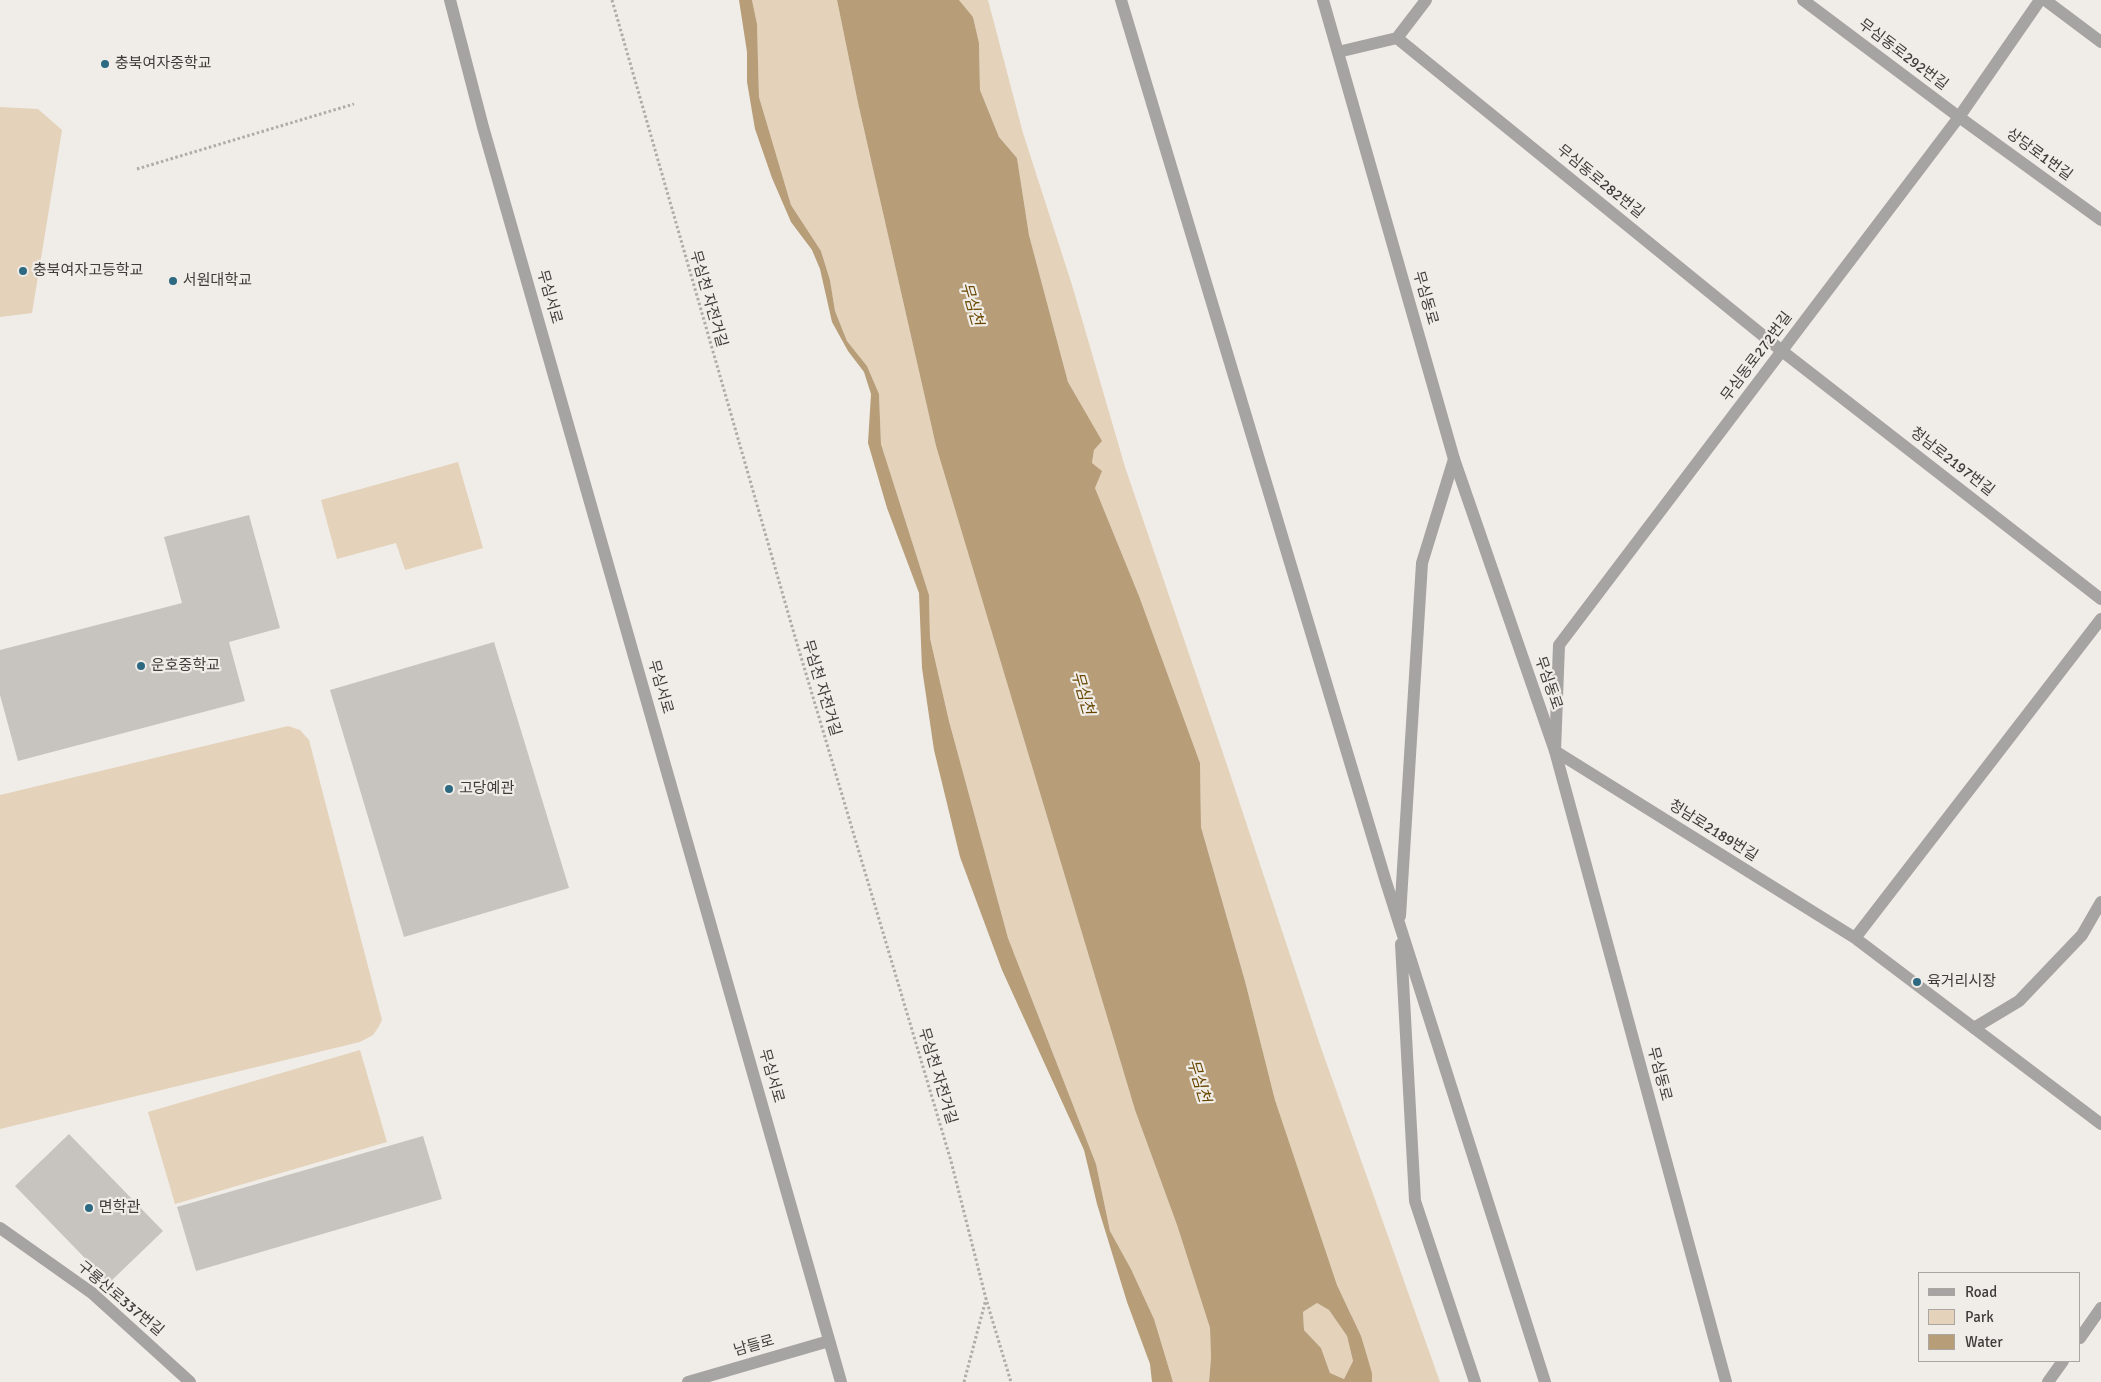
<!DOCTYPE html>
<meta charset="utf-8">
<style>
body{margin:0}
#map{position:relative;width:2101px;height:1382px;overflow:hidden;background:#f0ede8;font-family:Signika,sans-serif}
canvas{display:block}
.legend{position:absolute;left:1918px;top:1272px;width:162px;height:90px;box-sizing:border-box;background:#f0ede8;border:1px solid #a9a6a2;margin:0;padding:6px 9px;list-style:none;font-size:15px;color:#3e3c3a}
.legend li{display:flex;align-items:center;gap:10px;height:25px}
.legend b{width:25px;border:1px solid #a9a6a2}
</style>
<div id="map">
<canvas width="2101" height="1382"></canvas>
<ul class="legend">
<li><b style="height:6px;background:#a6a4a2"></b>Road</li>
<li><b style="height:14px;background:#e4d2ba"></b>Park</li>
<li><b style="height:14px;background:#b79d78"></b>Water</li>
</ul>
</div>
<script>
const c = document.querySelector('canvas').getContext('2d');
c.lineJoin = 'round';
function fillPath(path, color) { c.fillStyle = color; c.fill(path, 'evenodd'); }
const poly = rows => new Path2D(rows.map(r => 'M' + r).join(''));
function strokePath(path, color, width, dash) { c.strokeStyle = color; c.lineWidth = width; c.lineCap = dash ? 'butt' : 'round'; c.setLineDash(dash || []); c.stroke(path); }
function drawText(font, color, halo, rows, align = 'center') {
  c.font = font + ' Signika,"Noto Sans KR",sans-serif'; c.lineWidth = 4.5; c.setLineDash([]); c.textBaseline = 'middle'; c.strokeStyle = halo; c.fillStyle = color; for (const [text, x, y, turn = 0] of rows) {
    c.save(); c.translate(x, y); c.rotate((+turn || 0) * Math.PI / 180); c.textAlign = isNaN(turn) ? turn : align; if (halo) c.strokeText(text, 0, 0); c.fillText(text, 0, 0); c.restore();
  }
}
fillPath(poly([
 [752,0,837,0,858,103,936,446,1135,1110,1177,1225,1210,1328,1211,1358,1209,1382,1173,1382,1154,1319,1131,1269,1110,1231,1096,1164,1008,938,949,721,930,638,929,595,881,444,879,394,867,366,847,341,835,311,830,280,821,251,791,205,759,97,757,24],
 [959,0,988,0,1023,133,1072,285,1125,467,1225,759,1320,1045,1440,1382,1372,1382,1372,1373,1350,1312,1337,1285,1275,1100,1245,981,1201,827,1200,763,1139,596,1095,488,1101,471,1092,463,1094,450,1101,441,1068,382,1029,235,1017,158,999,137,980,90,979,43,973,17],
 [0,107,38,109,62,130,32,313,0,317],
 [458,462,483,548,405,570,396,543,337,559,321,500],
 [288,726,300,730,309,740,382,1020,378,1028,373,1035,360,1042,0,1129,0,795],
 [360,1050,387,1142,175,1204,148,1112],
 [1317,1303,1329,1310,1347,1336,1353,1361,1344,1379,1330,1373,1321,1348,1304,1330,1303,1312]
]), '#e4d2ba');
fillPath(poly([
 [739,0,752,0,757,24,759,97,791,205,821,251,830,280,835,311,847,341,867,366,879,394,881,444,929,595,930,638,949,721,1008,938,1096,1164,1110,1231,1131,1269,1154,1319,1173,1382,1152,1382,1150,1364,1127,1302,1097,1204,1084,1150,1002,970,960,857,934,750,922,668,919,593,887,508,868,443,871,394,864,372,848,351,832,322,820,269,812,250,791,222,772,178,755,129,747,82,747,52],
 [837,0,959,0,973,17,979,43,980,90,999,137,1017,158,1029,235,1068,382,1102,441,1094,450,1092,463,1102,471,1095,488,1139,596,1200,763,1201,827,1245,981,1275,1100,1337,1285,1361,1336,1372,1373,1372,1382,1209,1382,1211,1358,1210,1328,1177,1225,1135,1110,936,446,858,103],
 [1317,1303,1329,1310,1347,1336,1353,1361,1344,1379,1330,1373,1321,1348,1304,1330,1303,1312]
]), '#b79d78');
fillPath(poly([
 [249,515,280,628,229,642,245,701,18,761,0,695,0,650,182,603,164,537],
 [494,642,569,888,404,937,330,690],
 [69,1134,163,1231,109,1283,15,1186],
 [423,1136,442,1199,196,1271,177,1207]
]), '#c7c4bf');
strokePath(poly([
 [612,0,793,630,951,1161,986,1299,1011,1382],
 [137,169,354,104],
 [964,1382,986,1299]
]), '#aeaca8', 3, [2.5, 2.5]);
strokePath(poly([
 [1974,1028,2019,1001,2082,935,2101,902]
]), '#a6a4a2', 12);
strokePath(poly([
 [1121,0,1386,882,1545,1382],
 [1803,0,1959,117,2101,220],
 [2040,0,1959,117,1559,645,1555,751,1855,938,2101,1124],
 [2045,0,2101,42],
 [1397,38,1782,351,2101,599],
 [1397,38,1426,0],
 [1338,52,1397,38],
 [1400,916,1422,563,1454,459],
 [1855,938,2101,619],
 [1401,944,1415,1201,1475,1382],
 [0,1228,92,1293,190,1382],
 [2080,1338,2101,1308],
 [688,1382,829,1341],
 [2048,1382,2063,1361]
]), '#a6a4a2', 12);
strokePath(poly([
 [450,0,483,127,841,1382],
 [1323,0,1454,459,1555,751,1726,1382]
]), '#a6a4a2', 12);
for (const [x, y, r, color] of [
 [105,64,5,"#2d6a81"],
 [23,271,5,"#2d6a81"],
 [173,281,5,"#2d6a81"],
 [141,666,5,"#2d6a81"],
 [449,789,5,"#2d6a81"],
 [1917,982,5,"#2d6a81"],
 [89,1208,5,"#2d6a81"]
]) { const dot = new Path2D(); dot.arc(x, y, r, 0, 2 * Math.PI); c.fillStyle = color; c.fill(dot); strokePath(dot, '#f0ede8', 2); }
drawText('15px', '#3e3c3a', '#f0ede8', [
 ["무심동로292번길",1903,55,37],
 ["상당로1번길",2039,155,36],
 ["무심동로282번길",1600,182,39],
 ["무심서로",549,297,74],
 ["무심동로",1425,298,74],
 ["무심천 자전거길",708,299,74],
 ["무심동로272번길",1757,357,-53],
 ["청남로2197번길",1952,462,38],
 ["무심동로",1548,683,71],
 ["무심서로",660,687,74],
 ["무심천 자전거길",821,688,73],
 ["청남로2189번길",1713,831,32],
 ["무심동로",1659,1074,75],
 ["무심서로",771,1076,74],
 ["무심천 자전거길",937,1076,73],
 ["구룡산로337번길",120,1299,40],
 ["남들로",754,1346,-16]
]);
drawText('15px', '#3e3c3a', '#f0ede8', [
 ["충북여자중학교",115,64],
 ["충북여자고등학교",33,271],
 ["서원대학교",183,281],
 ["운호중학교",151,666],
 ["고당예관",459,789],
 ["육거리시장",1927,982],
 ["면학관",99,1208]
], 'left');
drawText('italic 16px', '#694600', '#f0ede8', [
 ["무심천",971,304,74],
 ["무심천",1082,693,74],
 ["무심천",1198,1081,73]
]);
</script>
